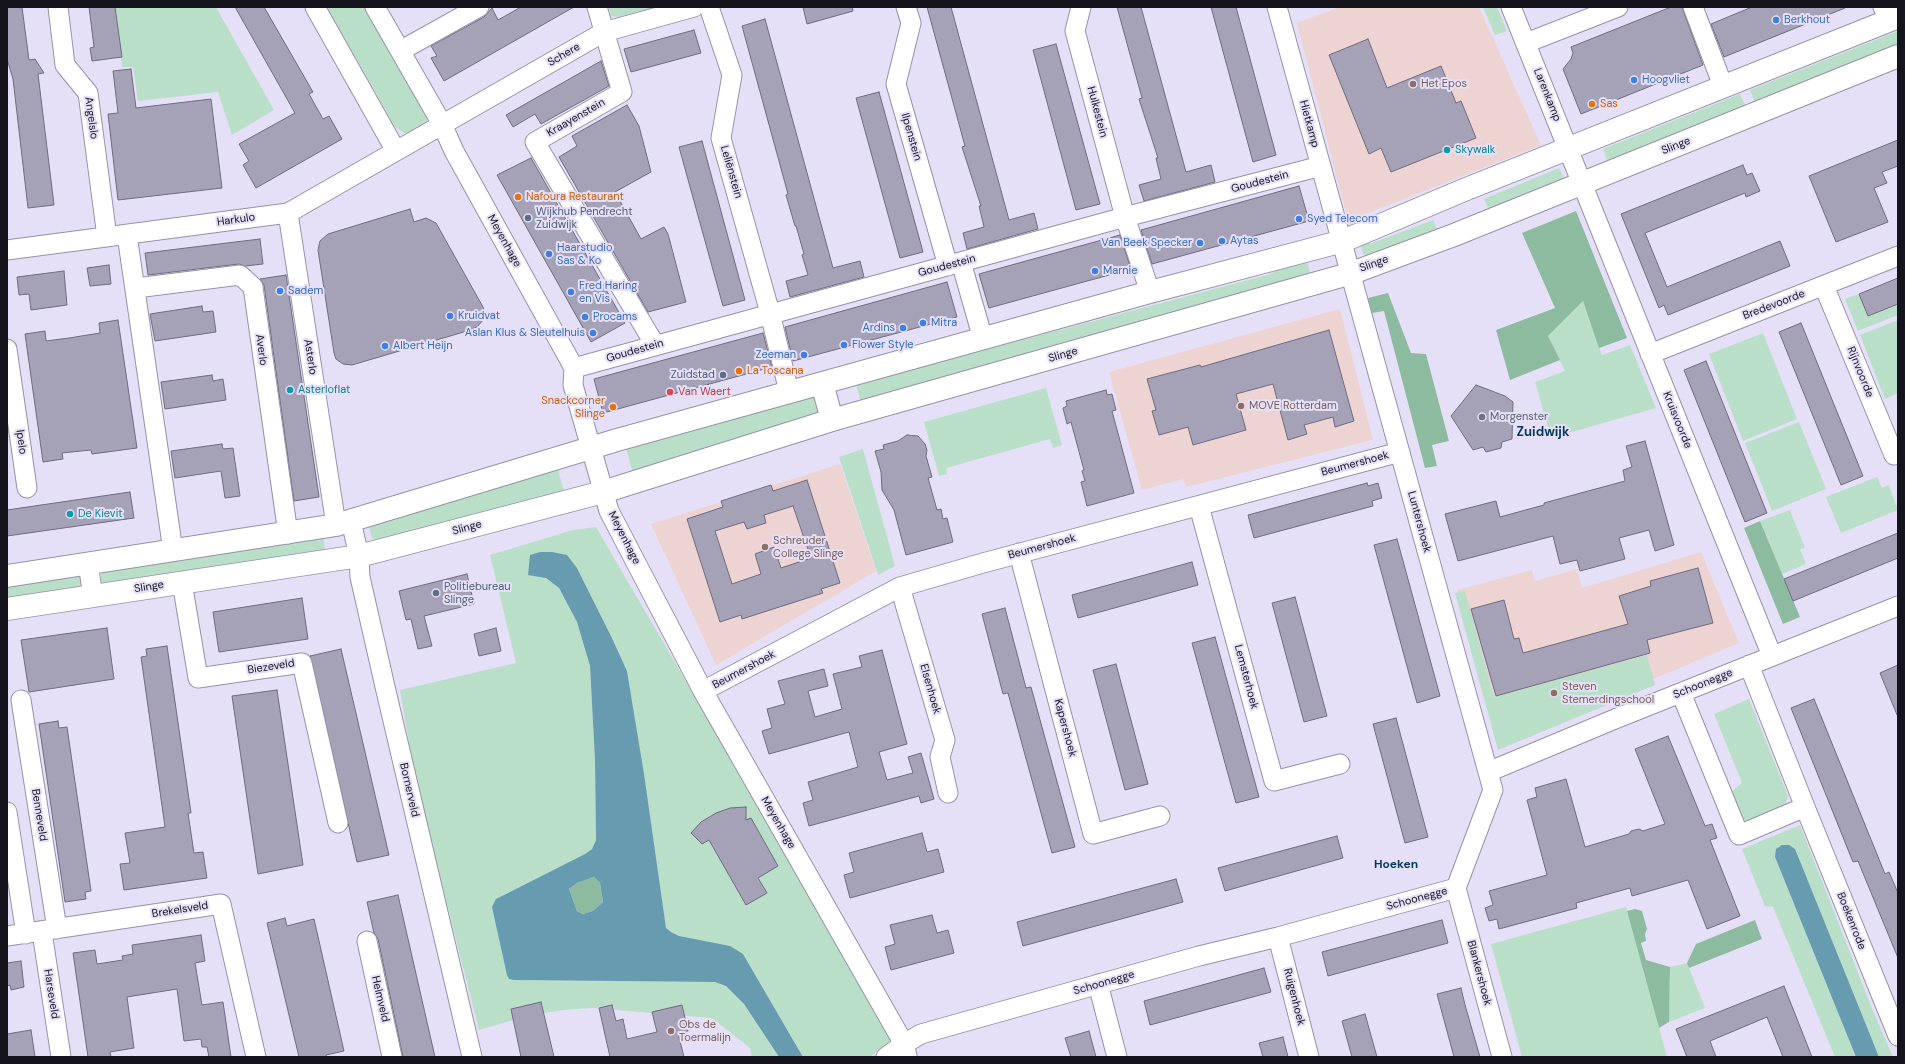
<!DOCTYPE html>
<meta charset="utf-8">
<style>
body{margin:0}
#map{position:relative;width:1905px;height:1064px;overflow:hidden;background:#e5e0f8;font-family:"DM Sans",sans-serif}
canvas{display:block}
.frame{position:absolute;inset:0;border:8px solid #15131b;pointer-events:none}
</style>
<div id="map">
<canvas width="1905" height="1064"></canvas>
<div class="frame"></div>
</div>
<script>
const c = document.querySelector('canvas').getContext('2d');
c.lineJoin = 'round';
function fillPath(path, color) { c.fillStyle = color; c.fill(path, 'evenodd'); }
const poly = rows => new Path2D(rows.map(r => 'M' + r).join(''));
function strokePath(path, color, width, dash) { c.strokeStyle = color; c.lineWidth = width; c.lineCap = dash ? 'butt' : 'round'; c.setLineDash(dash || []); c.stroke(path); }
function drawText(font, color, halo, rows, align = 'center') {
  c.font = font + ' "DM Sans",sans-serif'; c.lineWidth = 4; c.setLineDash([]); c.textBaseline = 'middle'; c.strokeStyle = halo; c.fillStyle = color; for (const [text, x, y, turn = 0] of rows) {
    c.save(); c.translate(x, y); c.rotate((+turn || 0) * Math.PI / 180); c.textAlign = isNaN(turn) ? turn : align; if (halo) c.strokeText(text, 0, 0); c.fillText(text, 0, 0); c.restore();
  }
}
fillPath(poly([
 [1339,7,1479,7,1541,145,1348,221,1297,23],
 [1340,309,1373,440,1186,487,1183,479,1142,490,1109,372],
 [840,464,876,571,716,665,651,524],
 [1701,552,1739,643,1501,743,1457,590,1532,570,1535,581,1577,569,1582,588]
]), '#edd3d1');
fillPath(poly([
 [115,7,216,7,274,110,232,135,218,92,138,101,133,67,122,67],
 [327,7,369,7,429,115,426,123,414,132,404,133,395,127],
 [609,7,656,7,619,17,611,16],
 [1483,7,1497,7,1507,31,1495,35],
 [1898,31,1898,48,1756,105,1750,90],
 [1740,94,1747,109,1609,164,1603,149],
 [1559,168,1564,178,1560,184,1490,213,1484,199],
 [1433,220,1439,234,1365,258,1360,244,1368,237,1370,244],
 [1306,258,1312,280,861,403,856,384,1267,275],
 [1859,294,1898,304,1898,315,1858,331,1845,299],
 [1583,301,1602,355,1630,345,1656,408,1551,438,1535,382,1565,371,1548,336],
 [1898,320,1898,393,1885,399,1860,335],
 [1763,333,1797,419,1743,441,1709,354],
 [1046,388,1062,445,1053,448,1050,439,946,468,947,474,939,476,924,422],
 [814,396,818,406,818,412,811,418,633,474,626,448],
 [1799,422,1826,489,1772,511,1745,443],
 [863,449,895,566,878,575,839,457],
 [556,463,565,495,377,544,372,538,369,527,371,520],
 [1877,477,1882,488,1889,485,1898,510,1841,533,1826,497],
 [1790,510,1805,548,1800,549,1806,564,1782,574,1760,521],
 [596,527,891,1033,890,1041,870,1057,803,1057,743,954,679,936,671,932,666,928,627,671,611,636,577,568,546,578,559,588,577,622,590,666,595,760,596,840,592,849,585,854,496,899,515,980,715,982,726,986,744,1004,779,1057,752,1057,750,1048,712,1018,593,1008,563,1010,531,1015,479,1030,415,778,400,690,516,663,490,555,573,530],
 [323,535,326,556,103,585,101,580,102,570],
 [81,575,82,587,7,602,7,581],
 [1465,591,1494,697,1647,655,1655,685,1498,750,1455,593],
 [1749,699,1788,796,1784,808,1750,822,1740,818,1730,793,1742,783,1714,714],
 [1800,825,1873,1011,1893,1057,1879,1057,1830,939,1775,857,1856,1057,1835,1057,1773,907,1765,906,1742,849],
 [1626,907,1667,1057,1522,1057,1491,944],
 [1687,963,1705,1008,1669,1022,1670,967]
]), '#badfc8');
fillPath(poly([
 [1576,211,1627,338,1599,348,1583,301,1548,336,1560,360,1510,380,1496,330,1555,308,1522,233],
 [1388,293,1411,353,1426,354,1449,441,1432,445,1437,466,1425,468,1384,311,1372,313,1368,298],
 [1760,521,1800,617,1783,624,1744,528],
 [594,877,600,883,603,902,593,911,583,914,577,911,569,889,577,883],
 [1635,909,1642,911,1647,929,1645,934,1646,941,1641,943,1646,960,1670,967,1669,1022,1659,1028,1627,911],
 [1755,920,1762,939,1689,968,1687,963,1696,944]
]), '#8dbb9f');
fillPath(poly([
 [540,552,552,552,567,555,577,568,611,636,627,671,644,774,666,928,671,932,679,936,730,946,743,954,803,1057,779,1057,744,1004,726,986,715,982,514,980,509,979,507,975,492,907,496,899,585,854,592,849,596,840,595,760,590,666,577,622,559,588,546,578,528,575,530,555],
 [594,877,600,883,603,902,593,911,583,914,577,911,569,889,577,883],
 [1782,845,1789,845,1795,849,1879,1057,1856,1057,1775,857,1776,849]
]), '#679baf');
const building = poly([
 [7,7,22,7,29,60,35,59,44,73,38,74,54,205,28,208,13,79,7,59,7,7],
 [89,7,115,7,122,57,92,61,90,48,94,47,89,7],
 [235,7,264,7,313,92,309,94,323,119,329,116,342,139,256,188,243,165,249,161,239,144,295,113,235,7],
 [521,7,574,7,444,81,431,58,437,56,431,46,484,17,492,8,498,20,521,7],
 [803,7,852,7,853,11,807,24,803,7],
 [927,7,951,7,1009,220,1034,213,1038,229,967,249,963,233,984,227,979,206,981,206,962,147,965,146,927,7],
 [1117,7,1141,7,1186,172,1211,165,1215,182,1144,201,1139,185,1161,179,1156,158,1158,158,1139,99,1142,98,1117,7],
 [1211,7,1236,7,1276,155,1253,162,1211,7],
 [1671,7,1682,7,1703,65,1581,114,1563,69,1571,59,1573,53,1571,47,1671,7],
 [1752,7,1845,7,1845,8,1724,57,1711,24,1752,7],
 [765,19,833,268,860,261,864,277,790,297,786,281,808,275,802,255,804,254,796,226,795,226,786,195,788,194,742,26,765,19],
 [694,30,701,53,631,72,624,49,694,30],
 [1368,39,1387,88,1441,66,1456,103,1461,101,1476,138,1391,172,1381,148,1369,154,1329,55,1368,39],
 [1056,44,1100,204,1076,210,1033,50,1056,44],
 [601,61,609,86,541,124,535,114,513,127,506,115,601,61],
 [131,69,136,108,211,99,222,188,118,200,108,114,118,113,113,71,131,69],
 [879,92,923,252,900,258,856,98,879,92],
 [627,105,639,126,651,172,615,192,641,239,664,227,668,234,686,302,648,312,559,157,577,146,572,136,627,105],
 [1898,140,1898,166,1882,172,1887,183,1874,188,1888,222,1836,242,1809,176,1898,140],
 [702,141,745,300,723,306,679,147,702,141],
 [531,158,625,323,591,342,497,175,531,158],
 [1743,165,1747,175,1752,173,1760,191,1746,197,1745,193,1645,233,1667,287,1780,241,1790,266,1668,315,1664,305,1659,308,1621,214,1743,165],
 [1299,186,1309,221,1152,264,1141,230,1299,186],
 [410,209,414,222,426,218,436,223,483,307,485,313,483,320,477,327,467,331,352,365,343,364,336,359,334,353,318,250,320,241,328,234,410,209],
 [1120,235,1131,269,989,308,979,274,1120,235],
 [260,239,263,264,245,266,239,264,148,275,145,253,260,239],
 [109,265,111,284,90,286,87,268,109,265],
 [64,271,67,305,31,310,29,294,19,295,17,277,64,271],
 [286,275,319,497,294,501,264,285,260,279,286,275],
 [1898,278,1898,304,1868,316,1859,294,1898,278],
 [947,282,957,317,793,361,785,327,947,282],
 [202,306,203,312,213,311,216,332,155,341,150,314,202,306],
 [118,320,137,448,92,454,91,450,62,453,63,459,43,462,25,334,45,331,46,341,69,338,100,333,99,323,118,320],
 [1801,323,1863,476,1841,485,1779,332,1801,323],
 [1329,330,1354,421,1335,427,1333,417,1304,425,1307,434,1288,440,1273,384,1236,394,1246,430,1193,445,1188,427,1159,435,1152,411,1156,410,1147,379,1200,365,1201,367,1329,330],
 [763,333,772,367,603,413,594,379,763,333],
 [1706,361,1767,513,1745,522,1684,370,1706,361],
 [212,375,213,381,223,379,226,400,165,409,161,382,212,375],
 [1476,385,1505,396,1513,402,1512,439,1502,442,1501,448,1486,452,1483,447,1473,450,1451,416,1476,385],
 [1106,390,1107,395,1112,394,1116,410,1112,411,1134,493,1087,506,1081,482,1085,481,1082,471,1084,470,1071,422,1067,424,1063,408,1067,406,1066,401,1106,390],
 [907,435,918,436,925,444,927,450,926,456,932,477,928,478,937,510,941,509,943,519,947,518,953,542,906,555,894,510,882,490,881,472,875,451,884,449,883,445,898,441,907,435],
 [1645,441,1674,545,1655,551,1649,530,1619,538,1625,559,1580,571,1577,560,1560,564,1553,536,1458,561,1445,514,1496,501,1500,517,1544,505,1544,503,1625,481,1623,470,1632,467,1626,446,1645,441],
 [222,444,223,449,233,448,240,496,225,498,221,471,175,478,171,451,222,444],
 [807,480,840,583,821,589,823,593,742,619,741,615,720,622,687,519,723,507,721,501,771,485,773,491,807,480],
 [793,506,811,558,781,568,774,547,755,554,761,574,732,584,715,531,744,522,747,529,766,523,764,515,793,506],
 [1367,483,1368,486,1378,483,1382,498,1372,501,1373,506,1254,538,1248,515,1367,483],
 [130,492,134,518,7,536,7,510,130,492],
 [1898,533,1898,558,1793,601,1784,579,1898,533],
 [1397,539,1440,696,1417,703,1374,545,1397,539],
 [1192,562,1198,585,1078,618,1072,595,1192,562],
 [1698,568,1713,623,1647,640,1650,653,1496,696,1471,609,1504,600,1514,639,1519,638,1523,653,1628,624,1619,596,1651,586,1650,581,1698,568],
 [467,574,474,604,424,616,432,646,418,649,411,619,406,620,399,591,467,574],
 [1295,597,1327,716,1304,722,1272,603,1295,597],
 [302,598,308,639,219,652,213,612,302,598],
 [1005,608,1026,688,1031,687,1075,847,1052,853,1008,693,1003,694,982,614,1005,608],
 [107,628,114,679,29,692,21,640,107,628],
 [496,628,501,651,479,656,474,634,496,628],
 [1215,637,1259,797,1236,803,1192,643,1215,637],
 [167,646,191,813,188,813,194,853,203,852,207,878,124,890,120,864,130,863,125,833,165,827,141,657,147,656,146,649,167,646],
 [341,649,389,855,357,862,310,656,341,649],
 [882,650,907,744,879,752,887,780,913,773,908,757,921,753,934,799,921,803,919,796,809,826,803,803,813,800,808,782,858,767,849,732,769,754,762,731,772,728,767,709,785,704,778,681,824,669,828,686,808,691,815,717,842,709,833,674,862,667,859,656,882,650],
 [1116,664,1148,784,1125,790,1093,670,1116,664],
 [1898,665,1898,715,1897,715,1880,673,1898,665],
 [277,690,303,865,258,874,232,696,277,690],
 [1814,699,1885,874,1889,872,1898,893,1898,958,1858,861,1853,862,1791,708,1814,699],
 [1396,718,1428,837,1405,843,1373,724,1396,718],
 [58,721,59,728,67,727,91,891,85,892,86,899,65,902,39,724,58,721],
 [1668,736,1705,826,1712,824,1717,838,1710,840,1740,916,1707,929,1688,880,1632,896,1630,888,1576,903,1577,908,1499,929,1497,919,1489,921,1485,908,1493,905,1489,891,1547,875,1527,800,1537,797,1535,788,1566,779,1585,847,1629,834,1631,831,1639,829,1643,831,1665,824,1635,749,1668,736],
 [746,807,746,820,751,818,778,866,758,878,767,893,746,905,709,840,702,844,691,833,701,822,716,813,730,808,746,807],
 [922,833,927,852,938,849,944,872,850,898,844,875,854,872,849,853,922,833],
 [1337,836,1343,858,1225,891,1218,868,1337,836],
 [1176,879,1183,902,1023,946,1017,922,1176,879],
 [398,895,435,1057,403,1057,378,939,374,933,367,902,398,895],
 [932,915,937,933,948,930,954,953,891,970,885,947,895,944,890,925,932,915],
 [285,918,287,926,314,919,344,1051,326,1055,326,1057,299,1057,267,923,285,918],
 [1442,920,1448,943,1328,976,1322,952,1442,920],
 [201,935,205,961,195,963,202,1005,223,1002,231,1057,209,1057,207,1047,202,1047,201,1039,184,1041,177,989,127,997,134,1048,110,1052,111,1057,88,1057,73,953,95,950,97,964,123,960,122,956,133,954,132,945,201,935],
 [21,961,24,987,11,990,10,985,7,986,7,963,21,961],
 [1264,968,1271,992,1150,1025,1144,1001,1264,968],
 [1784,986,1812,1057,1783,1057,1767,1017,1710,1041,1716,1057,1687,1057,1676,1029,1784,986],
 [1461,988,1465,1005,1480,1057,1454,1057,1437,994,1461,988],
 [541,1002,554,1057,521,1057,511,1009,541,1002],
 [612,1005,616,1021,623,1019,627,1039,657,1032,652,1012,682,1005,688,1031,678,1033,684,1057,610,1057,599,1008,612,1005],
 [1365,1014,1377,1057,1352,1057,1342,1021,1365,1014],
 [31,1030,35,1057,7,1057,7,1034,31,1030],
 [1089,1031,1096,1057,1071,1057,1065,1038,1089,1031],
 [1283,1037,1288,1057,1263,1057,1259,1043,1283,1037]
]);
fillPath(building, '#a5a1b7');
strokePath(building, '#6f6b7f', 1);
const minor = poly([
 [58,7,65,65,88,93,107,237],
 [315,7,396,151],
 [375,7,442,124,454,151,574,368,573,385,609,511,703,691,904,1044,907,1056],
 [597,7,622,92,535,142,655,345],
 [709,7,732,75,721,138,770,313,789,392],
 [906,7,911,23,896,84,948,266],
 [1081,7,1075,31,1125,217,1150,292],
 [1511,7,1772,656],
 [1693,7,1723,86],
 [1883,7,1889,21],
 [1526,43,1618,7],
 [400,51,479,7],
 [288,213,336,525],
 [127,235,173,551],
 [7,250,288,213,604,32,694,7],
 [961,262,983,339],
 [1824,286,1894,455,1898,454],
 [136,288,240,275,253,287,288,534],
 [7,349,27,488],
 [1650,354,1898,256],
 [574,368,1125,217,1321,166],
 [1199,506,1274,781,1340,764],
 [351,521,359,556,360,577,386,691,472,1057],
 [1019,553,1093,834,1160,816],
 [88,564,93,596],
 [182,582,198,678,302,663,338,823],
 [900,587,945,740,940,757,948,793],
 [1749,665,1805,807,1898,1036],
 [703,691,900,587,983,563,1400,452],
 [1681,693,1739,835,1805,807],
 [21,700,57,929],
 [1488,772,1615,719,1898,606],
 [7,812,26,934],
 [1456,888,1502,1057],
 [42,932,61,1057],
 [7,936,221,904,256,1057],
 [1278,937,1309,1057],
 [367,941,392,1057],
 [1098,984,1117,1057],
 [886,1057,904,1044,921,1034,1199,956,1278,937,1456,888,1493,790,1277,7]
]);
const major = poly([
 [822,383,832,420],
 [7,576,336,525,617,440,1150,292,1343,241,1464,190,1898,17],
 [7,609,359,556,603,492,832,420,1352,273,1454,235,1898,56]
]);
strokePath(minor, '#9692a8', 21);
strokePath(major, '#9692a8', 24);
strokePath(minor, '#fff', 19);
strokePath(major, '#fff', 22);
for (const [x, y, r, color] of [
 [1776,20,4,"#3f7fe0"],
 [1634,80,4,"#3f7fe0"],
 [1413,84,4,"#8d6e63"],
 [1592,104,4,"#e8710a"],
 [1447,150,4,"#0f9aa8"],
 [518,197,4,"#e8710a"],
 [528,218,4,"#5c6f8a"],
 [1299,219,4,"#3f7fe0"],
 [1222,241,4,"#3f7fe0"],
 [1200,243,4,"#3f7fe0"],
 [549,254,4,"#3f7fe0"],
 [1095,271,4,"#3f7fe0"],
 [280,291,4,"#3f7fe0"],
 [571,292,4,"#3f7fe0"],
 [450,316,4,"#3f7fe0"],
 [585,317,4,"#3f7fe0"],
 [923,323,4,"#3f7fe0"],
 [903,328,4,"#3f7fe0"],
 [593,333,4,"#3f7fe0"],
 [844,345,4,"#3f7fe0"],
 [385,346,4,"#3f7fe0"],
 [804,355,4,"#3f7fe0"],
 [739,371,4,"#e8710a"],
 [723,375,4,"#5c6f8a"],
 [290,390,4,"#0f9aa8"],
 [670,392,4,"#e0444e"],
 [1241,406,4,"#8d6e63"],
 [613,407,4,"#e8710a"],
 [1482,417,4,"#6b7280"],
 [70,514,4,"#0f9aa8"],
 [765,547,4,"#8d6e63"],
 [436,593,4,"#5c6f8a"],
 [1554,693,4,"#8d6e63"],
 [671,1031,4,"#8d6e63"]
]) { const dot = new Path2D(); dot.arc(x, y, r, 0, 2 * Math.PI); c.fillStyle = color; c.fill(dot); strokePath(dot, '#e5e0f8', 1.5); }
drawText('11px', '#366cbe', '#e5e0f8', [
 ["Berkhout",1784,20],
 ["Hoogvliet",1642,80],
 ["Syed Telecom",1307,219],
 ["Aytas",1230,241],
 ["Van Beek Specker",1192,243,"right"],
 ["Haarstudio",557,248],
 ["Sas & Ko",557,261],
 ["Marnie",1103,271],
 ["Fred Haring",579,286],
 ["en Vis",579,299],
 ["Sadem",288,291],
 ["Kruidvat",458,316],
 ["Procams",593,317],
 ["Mitra",931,323],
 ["Ardins",895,328,"right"],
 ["Aslan Klus & Sleutelhuis",585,333,"right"],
 ["Flower Style",852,345],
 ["Albert Heijn",393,346],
 ["Zeeman",796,355,"right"]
], 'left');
drawText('11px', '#15131b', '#e5e0f8', [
 ["Schere",564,55,-30],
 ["Larenkamp",1547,95,68],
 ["Hulkestein",1097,112,75],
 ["Angelslo",91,118,82],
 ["Kraayenstein",576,118,-30],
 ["Hietkamp",1309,124,75],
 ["Ilpenstein",911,137,74],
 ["Slinge",1676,146,-22],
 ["Leliënstein",731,172,74],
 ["Goudestein",1260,182,-15],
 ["Harkulo",236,220,-8],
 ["Meyenhage",504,241,61],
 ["Slinge",1374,264,-20],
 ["Goudestein",947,266,-15],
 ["Bredevoorde",1774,305,-21],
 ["Averlo",261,350,82],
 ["Goudestein",635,351,-16],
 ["Slinge",1063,355,-16],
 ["Asterlo",310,357,81],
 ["Rijnvoorde",1860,372,68],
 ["Kruisvoorde",1677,420,68],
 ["Ipelo",21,442,82],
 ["Beumershoek",1355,464,-15],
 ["Luntershoek",1419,522,75],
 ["Slinge",467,528,-15],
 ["Meyenhage",624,538,63],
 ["Beumershoek",1042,547,-15],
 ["Slinge",149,587,-9],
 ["Biezeveld",271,667,-9],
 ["Beumershoek",744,670,-28],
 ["Lemsterhoek",1246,677,75],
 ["Schoonegge",1703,684,-22],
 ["Elsenhoek",930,689,74],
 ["Kapershoek",1065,728,75],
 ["Bornerveld",409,790,77],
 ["Benneveld",39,815,81],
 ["Meyenhage",778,823,60],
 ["Schoonegge",1417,899,-15],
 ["Brekelsveld",180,910,-9],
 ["Boekenrode",1851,921,68],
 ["Blankershoek",1479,973,75],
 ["Schoonegge",1104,983,-16],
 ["Harseveld",51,994,81],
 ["Ruigenhoek",1294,997,76],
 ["Helmveld",380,999,77]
]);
drawText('11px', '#785e54', '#e5e0f8', [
 ["Het Epos",1421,84],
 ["MOVE Rotterdam",1249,406],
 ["Schreuder",773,541],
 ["College Slinge",773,554],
 ["Steven",1562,687],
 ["Stemerdingschool",1562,700],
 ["Obs de",679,1025],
 ["Toermalijn",679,1038]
], 'left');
drawText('11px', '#c56008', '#e5e0f8', [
 ["Sas",1600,104],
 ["Nafoura Restaurant",526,197],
 ["La Toscana",747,371],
 ["Snackcorner",605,401,"right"],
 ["Slinge",605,414,"right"]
], 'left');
drawText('11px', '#0d838f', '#e5e0f8', [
 ["Skywalk",1455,150],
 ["Asterloflat",298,390],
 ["De Kievit",78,514]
], 'left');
drawText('11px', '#4e5e75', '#e5e0f8', [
 ["Wijkhub Pendrecht",536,212],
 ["Zuidwijk",536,225],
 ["Zuidstad",715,375,"right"],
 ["Politiebureau",444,587],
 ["Slinge",444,600]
], 'left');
drawText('11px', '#be3a42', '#e5e0f8', [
 ["Van Waert",678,392]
], 'left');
drawText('11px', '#5b616d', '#e5e0f8', [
 ["Morgenster",1490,417]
], 'left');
drawText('bold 12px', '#09385d', '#e5e0f8', [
 ["Hoeken",1396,865]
]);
drawText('bold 13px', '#09385d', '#e5e0f8', [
 ["Zuidwijk",1543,433]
]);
</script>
